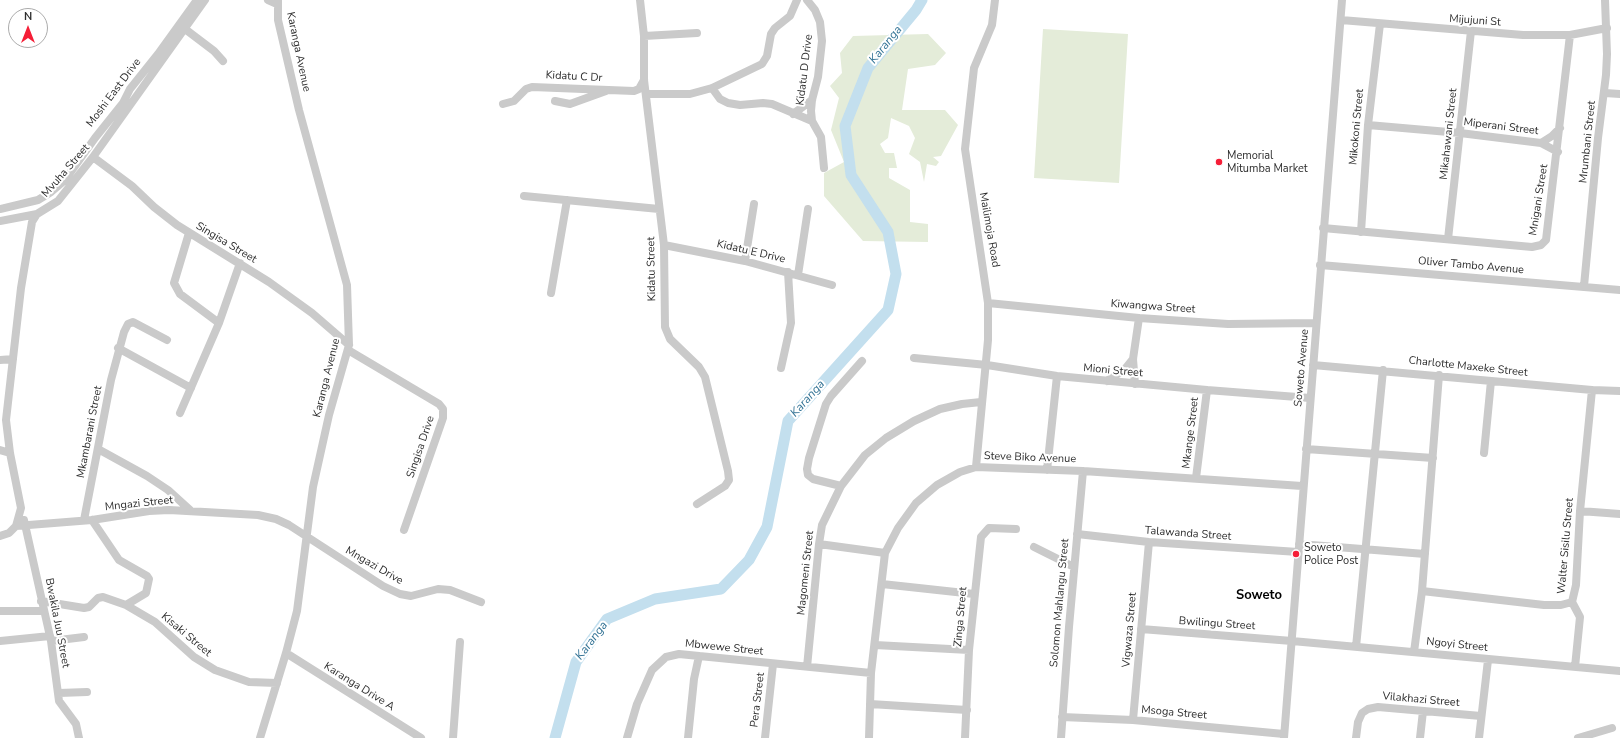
<!DOCTYPE html>
<style>
body{margin:0}
#map{position:relative;width:1620px;height:738px;overflow:hidden;background:#fff;font-family:"Nunito Sans",sans-serif}
canvas{display:block}
.north{position:absolute;left:8px;top:8px;width:40px;height:40px;box-sizing:border-box;background:#fff;border:1px solid #ababab;border-radius:50%;rotate:0deg;font-size:11px;font-weight:700;line-height:16px;text-align:center;color:#2d2d2d}
.north::after{content:'';display:block;margin:auto;width:14px;height:18px;background:#f51e37;clip-path:polygon(50% 0,100% 100%,50% 72%,0 100%)}
</style>
<div id="map">
<canvas width="1620" height="738"></canvas>
<div class="north">N</div>
</div>
<script>
const c = document.querySelector('canvas').getContext('2d');
c.lineJoin = 'round';
function fillPath(path, color) { c.fillStyle = color; c.fill(path, 'evenodd'); }
const poly = rows => new Path2D(rows.map(r => 'M' + r).join(''));
function strokePath(path, color, width, dash) { c.strokeStyle = color; c.lineWidth = width; c.lineCap = dash ? 'butt' : 'round'; c.setLineDash(dash || []); c.stroke(path); }
function drawText(font, color, halo, rows, align = 'center') {
  c.font = font + ' "Nunito Sans",sans-serif'; c.lineWidth = 4; c.setLineDash([]); c.textBaseline = 'middle'; c.strokeStyle = halo; c.fillStyle = color; for (const [text, x, y, turn = 0] of rows) {
    c.save(); c.translate(x, y); c.rotate((+turn || 0) * Math.PI / 180); c.textAlign = isNaN(turn) ? turn : align; if (halo) c.strokeText(text, 0, 0); c.fillText(text, 0, 0); c.restore();
  }
}
fillPath(poly([
 [1043,29,1128,34,1119,183,1034,178],
 [928,34,946,53,935,65,908,69,902,110,945,110,958,125,941,156,933,157,939,162,936,166,927,164,924,182,920,162,909,154,915,138,909,126,891,118,888,138,880,144,885,153,894,153,897,168,889,168,889,178,910,190,910,222,928,224,928,242,863,241,824,196,824,173,844,162,831,130,839,98,830,86,842,73,840,53,853,36]
]), '#e4ecd9');
strokePath(poly([
 [555,738,576,662,607,619,655,599,721,589,749,560,767,527,788,421,888,310,896,274,888,232,851,175,845,126,868,68,916,10,922,0]
]), '#c3dfee', 11);
strokePath(poly([
 [268,0,277,4],
 [640,0,644,36,644,80,664,245,665,327,670,339,699,367,705,377,728,471,729,480,725,486,697,504],
 [807,0,815,10,820,22,822,41,818,77,812,100,811,111,812,121,821,137,824,168],
 [1341,20,1523,35,1570,35,1607,28],
 [185,29,214,51,223,61],
 [644,36,697,33],
 [712,88,720,99,728,103,740,105,763,103,772,104,812,121],
 [1605,93,1620,94],
 [646,94,690,94,712,88,762,64,767,56,771,34,775,28,790,16,797,0],
 [555,101,570,104,606,91],
 [503,104,514,101,526,89,532,87,634,91,639,89,644,80],
 [793,114,812,100],
 [1368,125,1460,133,1541,143,1558,152],
 [1541,143,1552,136,1560,128],
 [93,157,132,186,154,207,177,225,269,282,312,313,349,345],
 [524,196,659,209],
 [0,209,38,200,51,192,65,180,95,138,123,103,130,89,158,54,197,0],
 [0,221,37,214],
 [1323,228,1532,247,1541,245,1546,240,1570,35],
 [1361,232,1368,125,1380,24],
 [189,233,174,283,180,294,219,323],
 [1448,239,1471,31],
 [664,245,745,261,832,285],
 [745,261,754,204],
 [1320,265,1620,290],
 [798,275,808,209],
 [1584,286,1598,138,1606,75,1607,54,1605,0],
 [551,293,567,200],
 [988,303,1139,318,1228,324,1316,323],
 [118,348,191,388],
 [348,350,439,404,443,409,443,418,404,530],
 [914,358,987,365,1057,376,1207,390,1310,398],
 [0,360,13,359],
 [1313,365,1592,390,1620,391],
 [781,368,791,323,788,272],
 [1107,381,1125,369,1133,359],
 [1135,384,1133,359,1139,318],
 [180,413,219,323,240,263],
 [98,449,147,476,168,490,190,510],
 [1306,449,1433,458],
 [0,450,10,453],
 [1484,453,1491,381],
 [976,467,988,340,988,303,965,149,974,68,992,25,995,0],
 [1047,470,1057,376],
 [1196,478,1207,390],
 [841,486,813,479,808,475,807,469,809,458,826,404,831,396,862,361],
 [1580,511,1620,514],
 [24,520,51,641,59,701,76,724,79,738],
 [84,520,111,380,124,332,128,324,133,322,167,340],
 [92,520,119,560,147,576,149,579,146,593,126,605],
 [16,526,92,520,149,511,169,510,258,515,276,519,289,525,383,586,400,594,411,596,438,589,450,590,481,602],
 [1077,534,1149,542,1298,552],
 [0,536,9,533,16,526,21,508,10,453,6,420,21,288,32,222,37,214,58,201,93,157,205,0],
 [819,544,885,553],
 [1299,544,1425,554],
 [1034,547,1074,567],
 [882,584,974,594],
 [1422,591,1544,605,1561,605,1572,602,1576,585,1580,511,1592,390],
 [41,601,84,608,89,607,98,598,103,597,126,605,155,622,194,657,215,670,249,682,277,683],
 [1572,602,1580,617,1575,667],
 [0,611,43,611],
 [1141,629,1292,641,1620,671],
 [0,641,50,636],
 [51,641,84,637],
 [875,645,969,650],
 [1356,647,1383,370],
 [1414,652,1422,591,1439,375],
 [286,653,421,738],
 [807,667,819,544,822,525,841,486,865,455,886,438,914,421,940,409,962,404,981,402],
 [59,693,87,692],
 [870,704,967,710],
 [1062,717,1133,720,1284,734],
 [1133,720,1149,542],
 [260,738,286,653,297,611,313,487,329,415,349,345,347,285,299,110,278,20,278,0],
 [453,738,460,642],
 [627,738,637,704,652,670,666,657,679,654,871,673],
 [688,738,694,679,699,656],
 [765,738,773,664],
 [869,738,871,673,885,553,898,528,916,503,937,485,960,472,976,467,1083,471,1302,486],
 [965,738,969,650,981,537,989,528,1016,529],
 [1061,738,1069,627,1083,471],
 [1284,738,1342,0],
 [1356,738,1358,722,1362,713,1368,709,1378,707,1481,716],
 [1420,738,1423,711],
 [1479,738,1488,660],
 [1578,738,1612,728]
]), '#cacaca', 8);
for (const [x, y, r, color] of [
 [1219,162,4,"#f51e37"],
 [1296,554,4,"#f51e37"]
]) { const dot = new Path2D(); dot.arc(x, y, r, 0, 2 * Math.PI); c.fillStyle = color; c.fill(dot); strokePath(dot, '#fff', 1.5); }
drawText('11px', '#2d2d2d', '#fff', [
 ["Mijujuni St",1475,21,4],
 ["Karanga Avenue",298,52,78],
 ["Kidatu D Drive",805,70,-83],
 ["Kidatu C Dr",574,77,3],
 ["Moshi East Drive",114,93,-53],
 ["Mikokoni Street",1357,127,-85],
 ["Miperani Street",1501,127,7],
 ["Mikahawani Street",1449,134,-84],
 ["Mrumbani Street",1588,142,-84],
 ["Mvuha Street",66,171,-49],
 ["Mnigani Street",1539,200,-81],
 ["Mailimoja Road",989,230,80],
 ["Singisa Street",226,243,31],
 ["Kidatu E Drive",751,252,13],
 ["Oliver Tambo Avenue",1471,266,5],
 ["Kidatu Street",652,269,-91],
 ["Kiwangwa Street",1153,307,4],
 ["Charlotte Maxeke Street",1468,367,6],
 ["Soweto Avenue",1302,368,-85],
 ["Mioni Street",1113,371,5],
 ["Karanga Avenue",327,378,-76],
 ["Mkambarani Street",90,432,-79],
 ["Mkange Street",1191,433,-83],
 ["Singisa Drive",421,447,-71],
 ["Steve Biko Avenue",1030,458,2],
 ["Mngazi Street",139,504,-6],
 ["Talawanda Street",1188,534,4],
 ["Walter Sisilu Street",1566,546,-85],
 ["Mngazi Drive",374,566,30],
 ["Magomeni Street",806,573,-84],
 ["Solomon Mahlangu Street",1060,603,-85],
 ["Zinga Street",961,617,-85],
 ["Bwakila Juu Street",57,623,79],
 ["Bwilingu Street",1217,624,4],
 ["Vigwaza Street",1130,630,-85],
 ["Kisaki Street",186,635,40],
 ["Ngoyi Street",1457,645,6],
 ["Mbwewe Street",724,648,6],
 ["Karanga Drive A",359,687,32],
 ["Pera Street",758,700,-83],
 ["Vilakhazi Street",1421,700,5],
 ["Msoga Street",1174,713,5]
]);
drawText('11px', '#2d2d2d', '#fff', [
 ["Memorial",1227,156],
 ["Mitumba Market",1227,169],
 ["Soweto",1304,548],
 ["Police Post",1304,561]
], 'left');
drawText('italic 12px', '#347496', '#fff', [
 ["Karanga",886,45,-51],
 ["Karanga",808,399,-48],
 ["Karanga",592,641,-53]
]);
drawText('bold 13px', '#000', '#fff', [
 ["Soweto",1259,596]
]);
</script>
